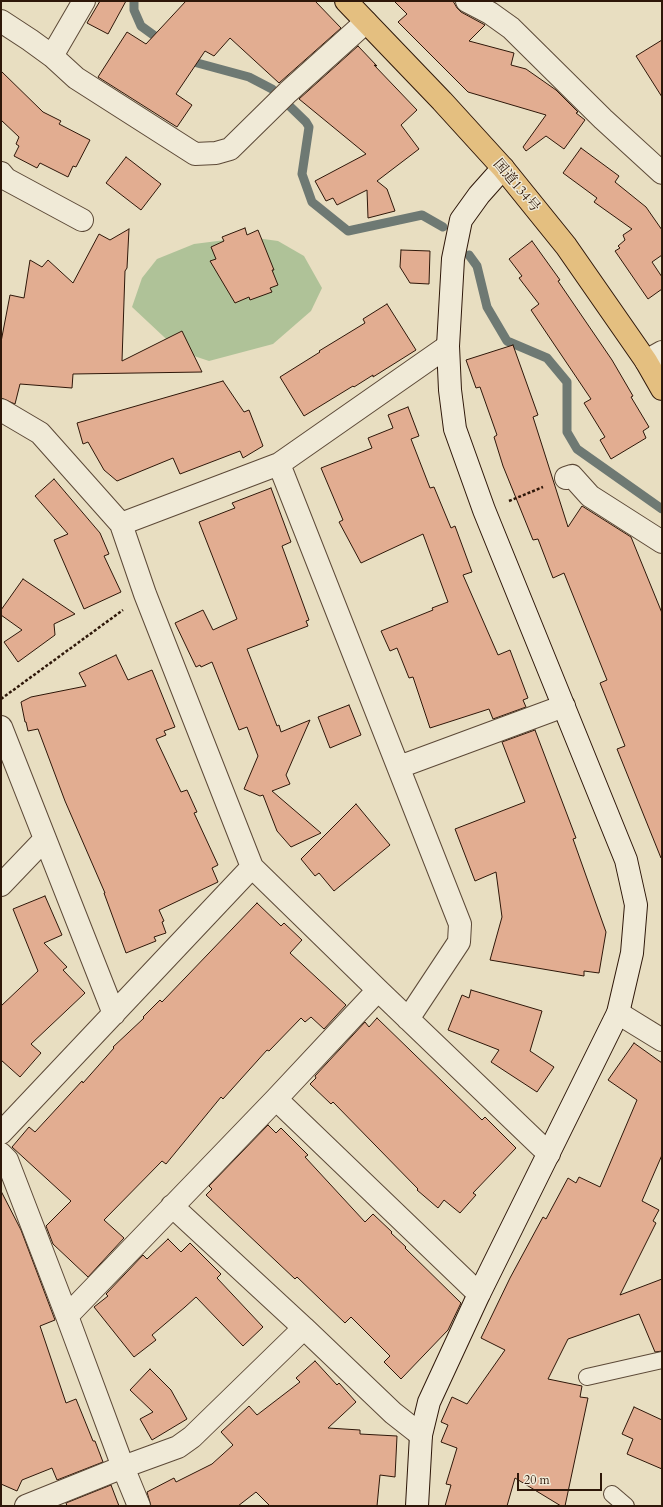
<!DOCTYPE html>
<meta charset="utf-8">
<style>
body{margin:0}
#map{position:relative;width:663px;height:1507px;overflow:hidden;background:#e8dec1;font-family:Cardo,serif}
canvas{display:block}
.frame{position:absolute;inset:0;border:2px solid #2e1709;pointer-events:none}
.scale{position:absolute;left:517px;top:1473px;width:85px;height:18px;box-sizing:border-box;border:2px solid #2e1709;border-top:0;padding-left:5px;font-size:12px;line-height:14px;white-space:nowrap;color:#2e1709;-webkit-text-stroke:3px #f0ead7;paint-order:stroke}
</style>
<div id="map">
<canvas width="663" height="1507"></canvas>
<div class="frame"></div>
<div class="scale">20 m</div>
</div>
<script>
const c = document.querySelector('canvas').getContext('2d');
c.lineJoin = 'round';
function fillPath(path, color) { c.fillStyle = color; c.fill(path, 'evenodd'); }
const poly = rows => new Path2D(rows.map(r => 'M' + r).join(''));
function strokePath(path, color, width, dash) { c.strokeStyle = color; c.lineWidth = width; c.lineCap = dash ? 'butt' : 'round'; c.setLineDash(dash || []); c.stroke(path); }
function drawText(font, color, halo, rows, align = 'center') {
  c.font = font + ' Cardo,"Noto Serif JP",serif'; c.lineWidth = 3; c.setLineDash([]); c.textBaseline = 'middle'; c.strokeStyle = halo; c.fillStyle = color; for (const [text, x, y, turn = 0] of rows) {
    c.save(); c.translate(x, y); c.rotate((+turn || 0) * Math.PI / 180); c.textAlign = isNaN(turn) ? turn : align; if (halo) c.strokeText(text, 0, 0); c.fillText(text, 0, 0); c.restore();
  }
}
fillPath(poly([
 [249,237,278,241,304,256,322,288,311,311,273,344,209,361,179,351,132,307,142,278,157,259,194,244]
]), '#afc298');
strokePath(poly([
 [134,1,134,10,141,26,163,42],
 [187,58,190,61,249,77,272,89,306,122,309,127,302,174,312,202,348,231,422,215,443,227],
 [469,255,477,266,487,307,507,341,547,358,567,382,567,432,577,449,662,509]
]), '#6e7973', 9);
const building = poly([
 [100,1,126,1,108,34,87,23,100,1],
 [186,1,315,1,341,28,279,83,230,38,214,56,205,51,176,94,192,105,177,127,98,77,127,32,146,44,186,1],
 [394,1,453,1,457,8,461,12,485,25,469,41,514,53,511,65,526,69,556,90,578,112,576,113,585,120,564,149,546,136,526,151,523,147,546,115,468,92,398,22,407,14,394,1],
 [662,40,662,97,636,56,662,40],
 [358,46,377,66,374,65,417,110,401,125,419,149,377,181,387,189,395,211,368,218,367,190,337,205,333,198,326,201,315,181,366,154,299,99,358,46],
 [1,71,43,112,61,121,59,124,90,140,76,167,73,166,68,177,40,163,37,168,14,156,19,146,16,144,19,137,1,120,1,71],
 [581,148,619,176,615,182,646,207,662,230,662,255,652,262,662,277,662,289,648,299,615,251,620,248,618,246,625,240,623,235,632,229,594,202,597,198,563,173,581,148],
 [126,157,161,184,141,210,106,183,126,157],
 [245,228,247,235,258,230,274,270,272,270,278,285,270,288,272,292,250,300,249,297,235,303,210,261,216,259,211,247,224,241,222,237,245,228],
 [129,229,127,268,125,271,122,361,182,331,202,372,73,374,72,388,20,384,15,404,1,398,1,342,10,295,24,298,30,260,42,267,48,260,73,283,99,234,110,240,129,229],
 [532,241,560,280,558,281,612,360,633,396,631,397,649,427,643,431,646,438,611,459,600,440,605,437,584,403,591,399,531,310,539,304,519,278,522,276,509,259,532,241],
 [401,250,430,251,429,284,410,283,400,267,401,250],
 [387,304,416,350,373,377,373,375,354,387,353,386,304,416,280,377,320,352,319,351,365,323,363,319,387,304],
 [513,345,538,415,533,417,568,527,582,506,631,537,662,613,662,858,661,858,617,749,625,746,600,683,607,680,564,573,553,578,538,539,533,540,503,466,494,437,497,435,480,387,476,388,466,360,513,345],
 [223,381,244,412,249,410,263,446,243,458,240,451,180,474,173,458,117,481,104,470,88,442,83,444,77,423,223,381],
 [408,407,419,436,411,439,430,488,434,487,451,528,455,526,472,572,463,575,498,655,510,650,528,698,523,700,526,707,493,719,489,709,430,728,413,677,409,678,397,648,390,651,381,631,433,610,432,608,448,602,423,534,361,563,339,522,343,520,321,468,372,448,368,438,393,428,388,415,408,407],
 [54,479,100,533,109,554,104,556,121,592,84,609,54,540,68,534,35,496,54,479],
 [271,488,291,542,282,546,309,620,306,621,308,626,247,649,277,726,279,725,281,732,310,720,286,775,290,784,272,791,321,833,291,847,277,831,263,795,260,796,244,789,258,756,247,727,239,730,212,662,201,667,200,665,196,667,175,623,203,610,213,630,237,619,199,522,235,508,232,503,271,488],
 [23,579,75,614,54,624,55,635,18,662,4,642,22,630,1,615,1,610,23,579],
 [116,655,128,680,152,670,175,727,164,731,166,735,156,739,181,792,187,790,197,812,194,813,218,865,212,868,218,882,159,910,164,921,162,922,166,933,154,937,156,941,126,953,104,893,105,893,65,801,38,729,28,731,26,722,25,722,21,702,31,697,86,686,79,673,116,655],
 [349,705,361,735,330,748,318,717,349,705],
 [535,730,576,838,573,839,606,932,599,973,584,971,584,976,490,960,502,917,496,872,475,881,455,829,525,802,502,742,535,730],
 [356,804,390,845,334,891,319,873,315,876,301,859,356,804],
 [45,896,62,935,44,943,67,967,63,970,85,993,31,1044,41,1053,20,1077,1,1060,1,1006,38,971,13,909,45,896],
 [257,903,281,926,284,923,302,940,290,953,346,1005,324,1029,311,1017,305,1022,301,1018,269,1051,267,1050,223,1099,221,1097,166,1164,162,1161,104,1220,124,1238,88,1277,53,1244,46,1226,71,1201,12,1147,29,1127,35,1132,82,1081,83,1083,114,1048,113,1047,144,1018,143,1017,160,1000,162,1002,257,903],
 [471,990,542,1011,530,1051,554,1067,537,1092,491,1062,499,1050,448,1030,462,995,469,998,471,990],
 [377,1018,482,1120,485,1117,516,1148,473,1193,476,1195,460,1213,444,1200,438,1208,417,1190,418,1189,333,1102,331,1104,310,1084,316,1078,315,1076,365,1022,369,1027,377,1018],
 [634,1043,662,1063,662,1155,642,1201,659,1210,653,1221,656,1223,620,1295,662,1279,662,1351,655,1352,639,1314,568,1339,548,1379,582,1386,580,1397,588,1398,565,1506,561,1506,515,1478,507,1506,445,1506,451,1485,446,1484,457,1448,441,1442,448,1425,441,1422,452,1397,467,1404,505,1350,481,1338,510,1278,543,1217,546,1219,568,1178,576,1183,579,1177,600,1187,637,1100,608,1080,634,1043],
 [268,1125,276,1133,281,1128,308,1155,305,1157,365,1222,373,1214,392,1232,391,1233,406,1247,405,1248,461,1303,448,1330,401,1379,384,1362,390,1356,351,1317,345,1323,297,1277,295,1279,206,1195,212,1189,209,1186,268,1125],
 [1,1191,21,1230,55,1320,40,1326,66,1403,76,1399,93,1441,95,1441,103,1462,57,1480,52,1468,22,1480,17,1491,1,1484,1,1191],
 [168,1239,181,1252,190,1243,221,1274,217,1278,263,1327,243,1346,196,1297,185,1307,152,1335,156,1340,134,1357,94,1307,108,1296,106,1294,143,1255,147,1259,168,1239],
 [315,1361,337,1385,339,1383,356,1402,328,1428,360,1430,360,1434,397,1436,395,1477,380,1475,377,1506,270,1506,256,1492,238,1506,151,1506,147,1492,174,1478,176,1482,212,1464,233,1445,221,1432,249,1406,257,1415,300,1382,296,1378,315,1361],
 [150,1369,171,1390,187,1419,152,1440,140,1419,153,1412,130,1390,150,1369],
 [634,1407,662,1420,662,1469,627,1454,633,1439,622,1434,634,1407],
 [111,1485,119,1506,67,1506,66,1503,111,1485]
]);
fillPath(building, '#e2ad91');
strokePath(building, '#2e1709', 1);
const lane = poly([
 [587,1377,662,1360],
 [612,1494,626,1506]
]);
const street = poly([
 [467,1,490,13,511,28,603,119,662,173],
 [1,21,30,40,52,56,76,78,195,154,216,153,230,149,288,92,366,22],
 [52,56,84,1],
 [1,173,6,179,82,220],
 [448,346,279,464,121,524,145,594,252,867,378,990,549,1154],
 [646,361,662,352],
 [1,410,40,433,121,524],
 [279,464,460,924,459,942,408,1019],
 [566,478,572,476,590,496,662,542],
 [1,727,114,1014],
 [399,767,564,706],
 [1,885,45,839],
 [618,1013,662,1040],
 [276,1099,479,1294],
 [1,1133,252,867],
 [1,1154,7,1160,67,1316,123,1467,139,1506],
 [172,1206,304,1328],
 [67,1316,276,1099,378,990],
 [26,1506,123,1467,178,1447,192,1437,304,1328,393,1413,421,1435]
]);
const secondary = poly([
 [417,1506,421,1435,429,1402,479,1294,618,1013,632,953,636,905,626,860,484,510,455,429,450,390,448,346,453,259,461,220,479,195,503,168]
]);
const highway = poly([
 [346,1,442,101,503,168,566,246,646,361,662,389]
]);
strokePath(lane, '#5c4937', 18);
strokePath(street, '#5c4937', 24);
strokePath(secondary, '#2e1709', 24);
strokePath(highway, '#2e1709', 24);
strokePath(poly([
 [509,501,543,487],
 [1,699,123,610]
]), '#2e1709', 2.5, [3, 2]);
strokePath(lane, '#f0ead7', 16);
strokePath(street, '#f0ead7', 22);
strokePath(secondary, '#f0ead7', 22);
strokePath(highway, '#e4bf80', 22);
drawText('14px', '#2e1709', '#f0ead7', [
 ["国道134号",516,186,50]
]);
</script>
